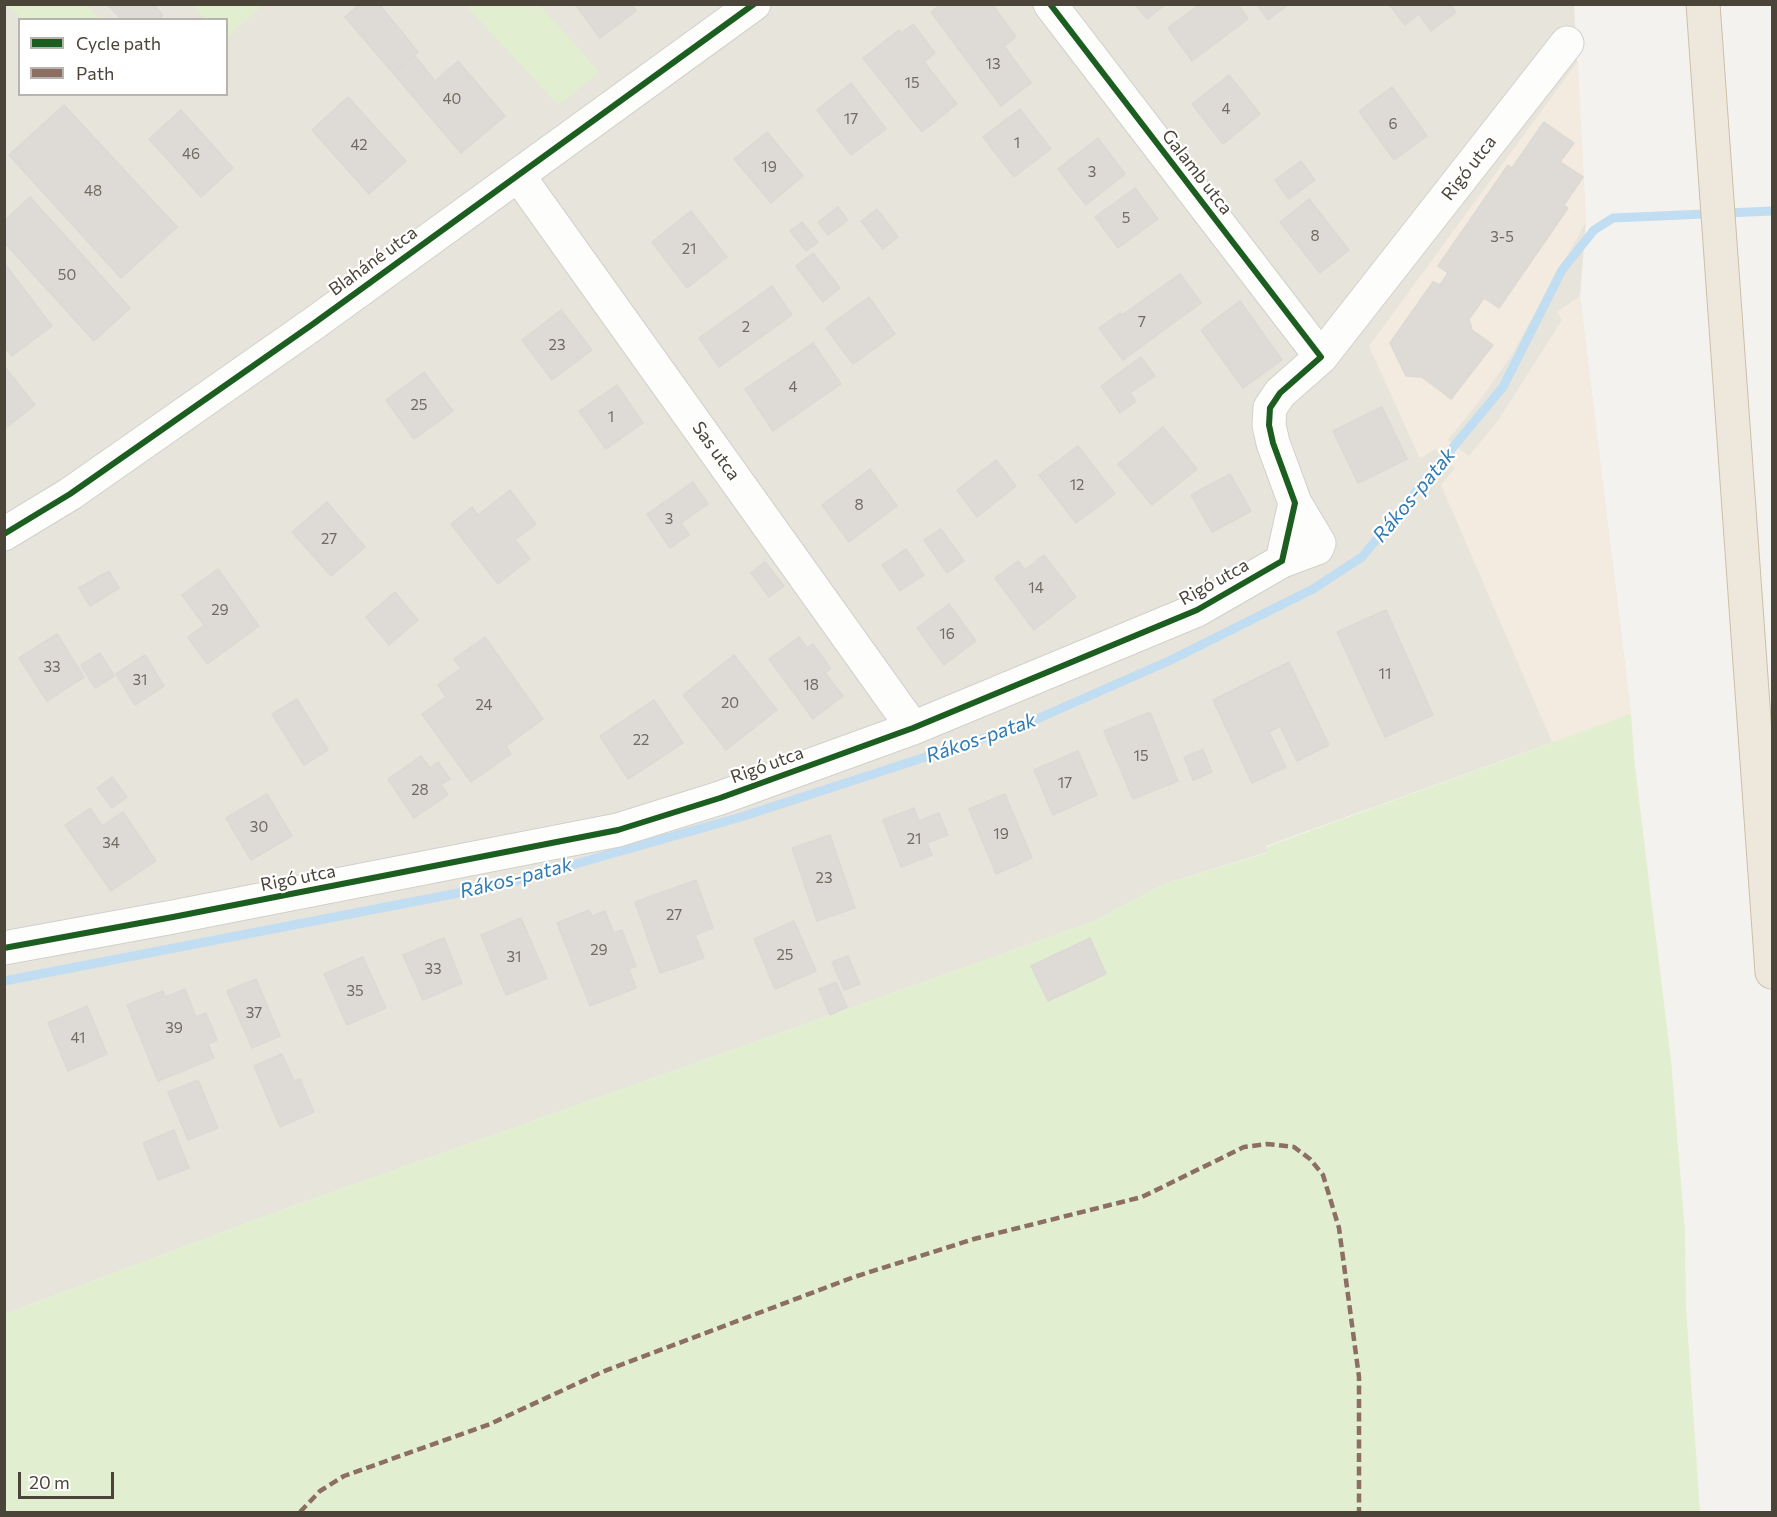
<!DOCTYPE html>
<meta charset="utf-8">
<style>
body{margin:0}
#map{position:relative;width:1777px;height:1517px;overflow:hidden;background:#f4f2ee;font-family:Commissioner,sans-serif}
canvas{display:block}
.frame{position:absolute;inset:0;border:6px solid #4b4439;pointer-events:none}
.legend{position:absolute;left:18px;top:18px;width:210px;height:78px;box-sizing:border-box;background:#fff;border:2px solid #b7b4b0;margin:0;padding:8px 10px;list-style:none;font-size:18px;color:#4b4439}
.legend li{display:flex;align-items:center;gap:12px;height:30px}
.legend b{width:30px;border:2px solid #b7b4b0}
.scale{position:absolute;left:18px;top:1472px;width:96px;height:27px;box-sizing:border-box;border:3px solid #4b4439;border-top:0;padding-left:8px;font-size:18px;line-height:21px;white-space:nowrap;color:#4b4439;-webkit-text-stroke:4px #fff;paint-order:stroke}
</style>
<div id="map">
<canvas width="1777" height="1517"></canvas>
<div class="frame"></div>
<ul class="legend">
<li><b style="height:8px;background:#1b5e20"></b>Cycle path</li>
<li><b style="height:8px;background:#8d6e63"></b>Path</li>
</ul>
<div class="scale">20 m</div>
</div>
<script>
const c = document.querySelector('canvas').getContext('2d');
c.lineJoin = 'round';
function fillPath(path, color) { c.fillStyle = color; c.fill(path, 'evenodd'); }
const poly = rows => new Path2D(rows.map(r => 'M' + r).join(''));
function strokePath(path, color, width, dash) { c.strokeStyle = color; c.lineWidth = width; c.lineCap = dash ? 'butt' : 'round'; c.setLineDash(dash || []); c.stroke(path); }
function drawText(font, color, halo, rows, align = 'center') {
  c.font = font + ' Commissioner,sans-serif'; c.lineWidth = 4.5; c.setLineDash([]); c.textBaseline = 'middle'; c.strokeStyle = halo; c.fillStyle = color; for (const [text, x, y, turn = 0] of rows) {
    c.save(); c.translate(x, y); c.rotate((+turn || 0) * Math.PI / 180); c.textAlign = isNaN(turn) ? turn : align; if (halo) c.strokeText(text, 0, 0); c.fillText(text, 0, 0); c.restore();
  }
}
fillPath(poly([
 [5,5,1574,5,1586,222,1580,296,1631,714,1266,846,1268,852,1164,884,1095,921,268,1215,5,1314],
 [20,20,226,20,226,94,20,94]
]), '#e7e4dc');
fillPath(poly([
 [1578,61,1586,222,1511,356,1478,403,1448,440,1469,456,1499,419,1562,320,1557,312,1580,296,1631,714,1552,742,1441,485,1455,468,1435,449,1420,459,1369,346]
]), '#f3ebdf');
fillPath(poly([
 [7,5,87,5,100,19,22,19],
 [192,5,263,5,227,37,226,20,205,19],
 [465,5,539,5,600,72,558,105],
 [1631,714,1635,767,1671,1060,1685,1232,1686,1308,1700,1512,5,1512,5,1314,268,1215,1095,921,1164,884,1267,853,1266,847]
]), '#e1eecf');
strokePath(poly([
 [4,981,505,884,741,817,1021,726,1171,660,1313,589,1362,557,1503,387,1562,270,1594,230,1613,218,1772,211]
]), '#c0ddf1', 9);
const building = poly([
 [107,4,153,4,163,15,158,20,122,20,107,4],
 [360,4,379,4,418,52,393,73,345,17,360,4],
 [575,4,631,4,636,11,600,38,575,4],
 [941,4,992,4,1016,37,1004,46,1031,83,1001,106,931,12,941,4],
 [1135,4,1166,4,1147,19,1135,4],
 [1200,4,1238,4,1248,19,1192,61,1168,28,1200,4],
 [1257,4,1289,4,1268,20,1257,4],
 [1389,4,1450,4,1456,12,1431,31,1419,14,1405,25,1389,4],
 [913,24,935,53,924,62,957,104,922,132,863,58,899,30,902,33,913,24],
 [414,55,435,81,458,61,505,116,461,153,393,73,414,55],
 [1229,75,1260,114,1223,144,1192,104,1229,75],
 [851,83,886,129,851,155,817,110,851,83],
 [1392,87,1427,136,1394,160,1359,111,1392,87],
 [348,97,406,161,369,194,312,130,348,97],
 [64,105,177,227,121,278,9,155,64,105],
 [1020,109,1051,149,1014,177,983,137,1020,109],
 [181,110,233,168,201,197,149,139,181,110],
 [1544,122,1574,143,1560,162,1583,177,1564,205,1568,208,1499,308,1484,298,1469,319,1472,330,1493,345,1451,399,1422,377,1406,376,1390,343,1433,282,1440,285,1448,273,1438,266,1508,165,1512,168,1544,122],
 [767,132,803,176,771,203,734,159,767,132],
 [1098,138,1125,174,1086,205,1058,169,1098,138],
 [1301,161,1315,180,1289,199,1275,180,1301,161],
 [1135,188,1158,219,1118,248,1095,217,1135,188],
 [30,197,130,308,94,341,4,242,4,221,30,197],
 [1309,199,1349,250,1320,273,1280,222,1309,199],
 [838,207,848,220,828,235,818,222,838,207],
 [877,209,898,237,883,249,861,221,877,209],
 [691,211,727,257,687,288,652,242,691,211],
 [802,222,818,242,806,251,790,231,802,222],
 [813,253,840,288,823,302,796,266,813,253],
 [4,263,52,326,12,356,4,346,4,263],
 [1180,274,1201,303,1123,360,1099,328,1120,313,1122,315,1180,274],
 [772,286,792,315,719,367,699,338,772,286],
 [869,297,895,334,853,364,826,328,869,297],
 [1240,301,1282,360,1243,388,1201,330,1240,301],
 [561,310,592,350,552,380,522,340,561,310],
 [813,343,841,384,773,431,745,389,813,343],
 [1141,357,1155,376,1130,393,1136,401,1120,413,1101,386,1141,357],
 [4,366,35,405,4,429,4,366],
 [424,372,453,411,414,439,386,400,424,372],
 [617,385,643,423,606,449,579,411,617,385],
 [1382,407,1407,459,1358,483,1333,431,1382,407],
 [1163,427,1197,469,1152,505,1118,464,1163,427],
 [1078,446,1115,494,1076,523,1039,475,1078,446],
 [996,460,1016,486,977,517,957,490,996,460],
 [870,469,897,506,849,542,822,505,870,469],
 [1230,474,1251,511,1212,532,1191,495,1230,474],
 [693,482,708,504,681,523,689,535,670,548,647,514,693,482],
 [510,490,536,524,515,540,530,559,498,584,451,524,472,507,478,515,510,490],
 [327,502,365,547,331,576,292,532,327,502],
 [941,529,964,561,947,573,924,540,941,529],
 [906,549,924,575,900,591,882,565,906,549],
 [1044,555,1076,597,1034,630,995,578,1018,561,1025,570,1044,555],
 [765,562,784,586,769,597,751,573,765,562],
 [218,569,259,626,207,664,188,637,204,625,182,595,218,569],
 [109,571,119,588,90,606,79,588,109,571],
 [395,592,418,620,389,645,366,617,395,592],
 [949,604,976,641,944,665,917,628,949,604],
 [1386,610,1433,715,1385,737,1337,632,1386,610],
 [57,634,84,677,47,701,19,658,57,634],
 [485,637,543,719,506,746,511,754,471,782,422,714,446,697,438,685,461,668,454,659,485,637],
 [799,637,807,648,813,644,831,669,825,673,843,696,813,719,769,659,799,637],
 [100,653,114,676,95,688,81,665,100,653],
 [145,655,164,686,135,705,116,674,145,655],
 [734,655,777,710,726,750,683,695,734,655],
 [1289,662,1329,745,1297,761,1280,726,1269,732,1286,767,1252,783,1213,700,1289,662],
 [297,699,328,750,304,765,272,714,297,699],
 [654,700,683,743,628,779,600,736,654,700],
 [1150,712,1178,781,1133,799,1104,731,1150,712],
 [1203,750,1212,772,1193,780,1184,757,1203,750],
 [1078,751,1097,795,1053,815,1034,770,1078,751],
 [421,756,430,768,438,762,450,779,441,785,448,795,414,818,388,779,421,756],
 [112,777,127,797,112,808,97,788,112,777],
 [267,794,292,836,251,860,226,818,267,794],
 [1005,794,1032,858,996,874,969,809,1005,794],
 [90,808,102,826,123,812,156,861,111,891,65,825,90,808],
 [914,808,919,821,939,813,948,835,927,843,932,855,901,867,883,820,914,808],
 [830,835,855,908,817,921,792,848,830,835],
 [696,880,713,928,695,935,704,958,660,973,635,902,696,880],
 [589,910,592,916,605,911,614,933,622,930,636,966,629,969,636,988,590,1006,557,923,589,910],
 [521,918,547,978,506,995,481,935,521,918],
 [794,921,816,971,775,989,754,939,794,921],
 [444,938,462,983,423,1000,403,955,444,938],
 [1090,938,1106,974,1048,1001,1031,966,1090,938],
 [848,956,860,984,844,990,832,962,848,956],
 [363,957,386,1008,347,1025,324,974,363,957],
 [256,979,280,1036,252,1048,227,991,256,979],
 [836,982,847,1007,830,1015,819,989,836,982],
 [185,989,196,1017,206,1013,217,1040,208,1044,214,1058,158,1081,127,1005,163,991,165,997,185,989],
 [87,1006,107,1054,68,1071,48,1023,87,1006],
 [282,1054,294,1081,300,1079,314,1112,280,1127,254,1066,282,1054],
 [198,1080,218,1128,188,1140,168,1092,198,1080],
 [174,1130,189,1168,158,1180,143,1143,174,1130]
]);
fillPath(building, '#dedbd6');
strokePath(building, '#dcd9d4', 1.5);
const minor = poly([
 [1050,4,1321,357],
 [518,175,913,728],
 [4,534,70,494,313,324,754,4],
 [1282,561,1317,548,1319,543,1295,503],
 [4,948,173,917,618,830,720,798,913,728,1197,610,1282,561,1295,503,1273,443,1269,425,1270,408,1280,393,1321,357,1567,43]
]);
const highway = poly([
 [1703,4,1772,972]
]);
strokePath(minor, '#d2d0cb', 35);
strokePath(highway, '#ccbfa9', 35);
strokePath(minor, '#fdfdfc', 33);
strokePath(highway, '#ede8db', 33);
strokePath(poly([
 [300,1512,320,1491,344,1476,490,1424,602,1372,854,1277,974,1239,1142,1197,1244,1147,1267,1144,1294,1147,1310,1159,1323,1175,1339,1228,1359,1377,1359,1512]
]), '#8d6e63', 4.5, [9, 4.5]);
strokePath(poly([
 [4,534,70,494,313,324,754,4],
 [4,948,173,917,618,830,720,798,913,728,1197,610,1282,561,1295,503,1273,443,1269,425,1270,408,1280,393,1321,357,1050,4]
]), '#1b5e20', 6);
drawText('15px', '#706a61', null, [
 ["13",993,64],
 ["15",912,83],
 ["40",452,99],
 ["4",1226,109],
 ["17",851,119],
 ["6",1393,124],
 ["1",1017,143],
 ["42",359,145],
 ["46",191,154],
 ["19",769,167],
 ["3",1092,172],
 ["48",93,191],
 ["5",1126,218],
 ["8",1315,236],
 ["3-5",1502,237],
 ["21",689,249],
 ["50",67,275],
 ["7",1142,322],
 ["2",746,327],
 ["23",557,345],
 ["4",793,387],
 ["25",419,405],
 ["1",611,417],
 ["12",1077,485],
 ["8",859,505],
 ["3",669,519],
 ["27",329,539],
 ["14",1036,588],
 ["29",220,610],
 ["16",947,634],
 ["33",52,667],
 ["11",1385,674],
 ["31",140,680],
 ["18",811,685],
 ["20",730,703],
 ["24",484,705],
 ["22",641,740],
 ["15",1141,756],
 ["17",1065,783],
 ["28",420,790],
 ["30",259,827],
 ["19",1001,834],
 ["21",914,839],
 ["34",111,843],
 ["23",824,878],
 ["27",674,915],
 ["29",599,950],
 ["25",785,955],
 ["31",514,957],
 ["33",433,969],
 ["35",355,991],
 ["37",254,1013],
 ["39",174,1028],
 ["41",78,1038]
]);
drawText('18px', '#4b4439', '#fff', [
 ["Rigó utca",1469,168,-52],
 ["Galamb utca",1197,172,52],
 ["Blaháné utca",373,261,-36],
 ["Sas utca",716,451,54],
 ["Rigó utca",1214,582,-29],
 ["Rigó utca",767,765,-20],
 ["Rigó utca",298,878,-11]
]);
drawText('italic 20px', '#2e7ab2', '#fff', [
 ["Rákos-patak",1414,495,-50],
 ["Rákos-patak",981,738,-19],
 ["Rákos-patak",516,878,-14]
]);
</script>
